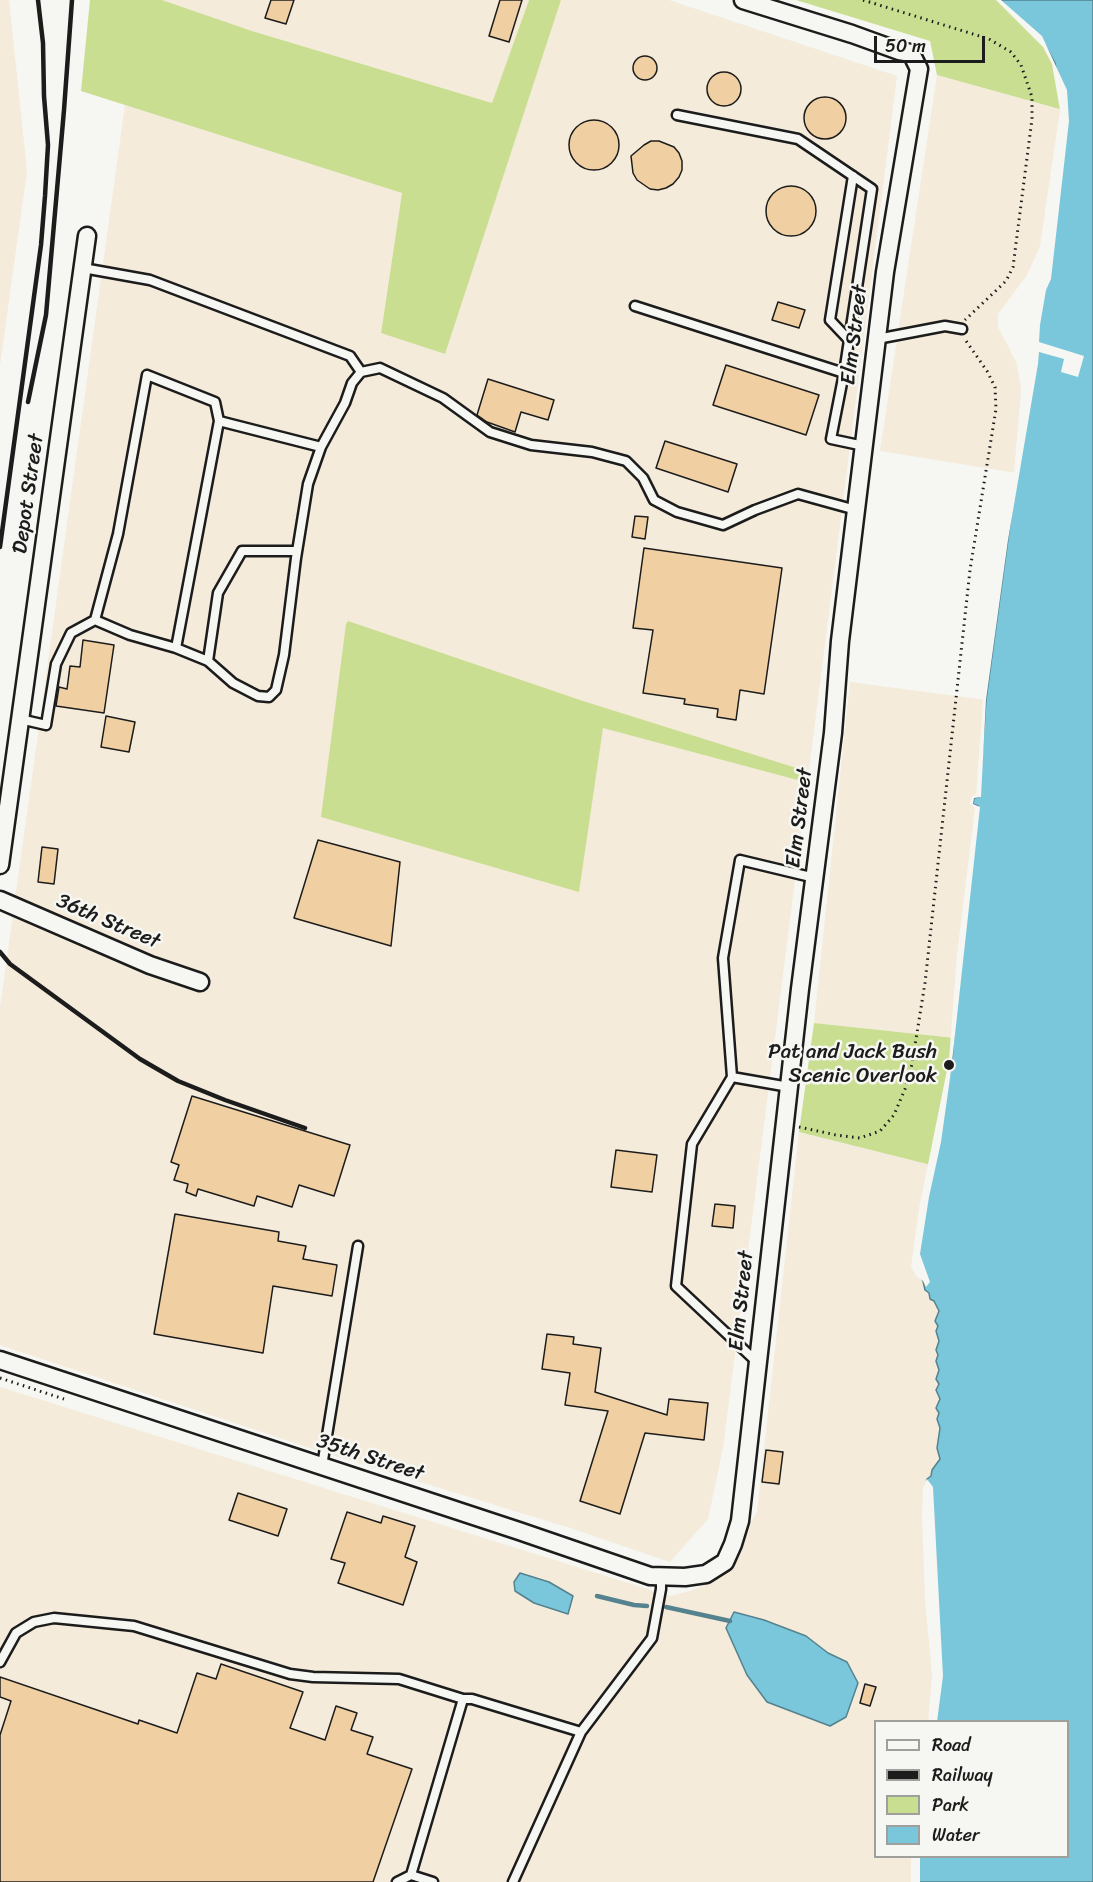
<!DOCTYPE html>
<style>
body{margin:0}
#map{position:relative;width:1093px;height:1882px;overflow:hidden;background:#f6f6f2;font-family:Sriracha,sans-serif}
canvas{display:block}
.legend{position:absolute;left:874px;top:1720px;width:195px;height:138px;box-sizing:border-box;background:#f6f6f2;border:2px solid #9f9f9c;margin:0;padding:8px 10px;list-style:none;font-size:18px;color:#1c1c1c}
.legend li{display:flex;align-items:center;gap:12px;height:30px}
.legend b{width:30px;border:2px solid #9f9f9c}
.scale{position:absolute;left:874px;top:36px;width:111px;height:27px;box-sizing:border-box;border:3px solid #1c1c1c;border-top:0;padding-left:8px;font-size:18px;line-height:21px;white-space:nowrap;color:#1c1c1c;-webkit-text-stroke:4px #f6f6f2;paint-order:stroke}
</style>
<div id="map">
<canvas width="1093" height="1882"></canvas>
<ul class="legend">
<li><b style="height:8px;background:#f6f6f2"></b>Road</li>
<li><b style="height:8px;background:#1c1c1c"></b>Railway</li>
<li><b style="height:16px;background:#cade92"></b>Park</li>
<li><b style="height:16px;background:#7ac6da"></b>Water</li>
</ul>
<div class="scale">50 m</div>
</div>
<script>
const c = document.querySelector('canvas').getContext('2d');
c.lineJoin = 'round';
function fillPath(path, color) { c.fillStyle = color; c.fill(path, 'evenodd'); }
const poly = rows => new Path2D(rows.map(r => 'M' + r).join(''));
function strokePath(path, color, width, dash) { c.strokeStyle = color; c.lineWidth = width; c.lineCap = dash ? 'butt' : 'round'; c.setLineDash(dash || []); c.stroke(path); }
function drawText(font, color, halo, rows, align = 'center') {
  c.font = font + ' Sriracha,sans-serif'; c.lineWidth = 5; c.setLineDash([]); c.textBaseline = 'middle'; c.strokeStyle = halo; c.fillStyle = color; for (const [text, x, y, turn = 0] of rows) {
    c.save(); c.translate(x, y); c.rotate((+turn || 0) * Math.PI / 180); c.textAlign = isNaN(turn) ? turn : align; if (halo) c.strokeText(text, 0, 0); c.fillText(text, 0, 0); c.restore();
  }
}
fillPath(poly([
 [0,0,9,0,27,171,0,365],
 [162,0,529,0,492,103,252,31],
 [561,0,669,0,897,76,723,1448,708,1519,670,1562,570,1528,316,1450,0,1345,0,1008,125,105,402,193,381,332,444,354],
 [937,75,1063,110,1043,247,1020,363,1024,389,1017,473,880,451],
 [850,682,986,700,978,806,960,954,955,1038,814,1023],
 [799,1132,931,1165,923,1281,938,1306,939,1311,936,1321,938,1326,936,1332,939,1341,936,1350,938,1355,936,1361,939,1370,937,1379,939,1384,940,1399,936,1408,939,1413,937,1419,940,1428,937,1448,940,1459,932,1470,931,1476,935,1676,931,1721,876,1722,876,1856,914,1857,914,1882,0,1882,0,1387,670,1596,690,1591,716,1581,757,1512]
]), '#f4ebda');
fillPath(poly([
 [90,0,162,0,252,31,492,103,529,0,561,0,445,354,381,333,402,193,81,91],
 [796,0,999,0,1045,45,1055,63,1063,110,937,75,930,41],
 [348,621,583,701,806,771,805,782,603,728,579,892,321,817,346,624],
 [814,1023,955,1038,950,1076,931,1165,799,1132]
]), '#cade92');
const water = poly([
 [999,0,1093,0,1093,1882,914,1882,914,1857,1068,1856,1068,1722,931,1721,935,1676,925,1516,927,1479,931,1476,932,1470,940,1459,937,1448,940,1428,937,1419,939,1413,936,1408,940,1399,936,1390,939,1384,936,1379,939,1370,936,1361,938,1355,936,1350,939,1341,936,1331,938,1326,935,1321,939,1311,934,1301,930,1299,929,1293,925,1290,923,1281,914,1267,952,1061,960,954,978,806,973,804,974,798,979,797,986,700,1017,473,1029,277,1043,247,1063,110,1055,63,1045,45,999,0],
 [520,1573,549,1582,573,1596,568,1614,534,1603,515,1591,514,1582,520,1573],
 [734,1612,764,1620,806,1636,828,1653,847,1662,858,1683,846,1717,830,1726,767,1702,747,1675,726,1628,734,1612]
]);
fillPath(water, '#7ac6da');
strokePath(water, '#54828e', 1.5);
fillPath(poly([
 [996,0,1001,0,1042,36,1067,90,1069,121,1051,279,1046,290,1040,325,1039,342,1084,356,1078,377,1061,372,1064,359,1039,352,1038,364,1008,540,986,700,981,797,974,798,973,804,980,807,951,1071,941,1142,929,1197,920,1254,930,1282,926,1287,923,1281,916,1276,911,1267,919,1209,949,1060,957,954,975,808,970,804,972,796,976,795,983,700,1014,472,1021,389,1017,364,998,327,998,314,1027,275,1040,246,1060,110,1052,64,1043,47],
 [927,1479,933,1487,943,1676,937,1722,928,1722,932,1676,925,1601,922,1516,923,1488],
 [911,1856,920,1857,920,1882,911,1882]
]), '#f6f6f2');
strokePath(poly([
 [597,1596,634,1605,647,1606],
 [666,1607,730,1621]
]), '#54828e', 4.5);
const building = poly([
 [271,0,294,0,286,24,265,18,271,0],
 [500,0,522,0,509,42,489,36,500,0],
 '633 68a12 12 0 1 1 24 0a12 12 0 1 1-24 0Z',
 '707 89a17 17 0 1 1 34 0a17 17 0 1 1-34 0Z',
 '804 118a21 21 0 1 1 42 0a21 21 0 1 1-42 0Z',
 '569 145a25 25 0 1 1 50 0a25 25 0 1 1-50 0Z',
 [651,141,659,141,674,147,679,153,682,161,682,170,679,177,673,184,666,188,658,190,650,189,637,180,633,173,631,156,644,145,651,141],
 '766 211a25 25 0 1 1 50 0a25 25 0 1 1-50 0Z',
 [778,302,805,310,799,328,772,320,778,302],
 [726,365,819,395,806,435,713,405,726,365],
 [488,379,554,400,548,420,521,412,515,432,487,422,477,415,488,379],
 [665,441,737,464,728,492,656,468,665,441],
 [635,516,648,517,645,539,632,537,635,516],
 [644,548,782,568,764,694,740,690,736,720,717,717,718,709,684,704,685,699,643,693,653,630,633,628,644,548],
 [83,640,114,645,104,713,56,706,59,687,67,689,70,666,80,667,83,640],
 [106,716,135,722,129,752,101,747,106,716],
 [318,840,400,862,391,946,294,918,318,840],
 [42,847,58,849,54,884,38,882,42,847],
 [192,1096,350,1145,334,1196,299,1185,292,1207,257,1196,254,1206,198,1189,196,1196,186,1192,188,1184,174,1180,179,1165,171,1162,192,1096],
 [616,1150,657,1155,652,1192,611,1187,616,1150],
 [715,1204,735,1206,733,1228,712,1226,715,1204],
 [175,1214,279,1232,278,1241,306,1246,303,1259,337,1265,332,1296,273,1286,263,1353,154,1334,175,1214],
 [547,1334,574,1337,573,1344,601,1348,595,1392,667,1415,669,1399,708,1403,704,1440,645,1433,620,1514,580,1501,608,1411,565,1405,570,1373,542,1369,547,1334],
 [766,1450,783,1452,779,1484,762,1482,766,1450],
 [238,1493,287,1509,278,1536,229,1520,238,1493],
 [347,1512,381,1523,383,1516,415,1526,405,1557,417,1562,403,1605,338,1583,345,1563,331,1559,347,1512],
 [221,1664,303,1692,290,1728,325,1740,336,1706,357,1713,351,1730,373,1737,367,1754,412,1769,373,1882,0,1882,0,1735,11,1701,0,1697,0,1677,138,1724,139,1720,177,1733,197,1673,216,1679,221,1664],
 [865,1684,876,1687,870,1706,860,1703,865,1684]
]);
fillPath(building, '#f0d0a2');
strokePath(building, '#1c1c1c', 1.5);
const lane = poly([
 [677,115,798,139,872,189,844,373],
 [83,268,150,280,350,356,361,372],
 [635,306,844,373,831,439,864,446],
 [848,339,830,320,853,176],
 [877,339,945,326,962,329],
 [95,620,118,534,147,375,215,402,219,421],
 [176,648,219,421,321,447],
 [208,661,218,593,242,551,297,551],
 [20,719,46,725,56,664,71,633,95,620,130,635,176,648,208,661,233,683,258,696,269,697,276,690,284,655,296,558,308,484,321,447,345,403,352,383,361,372,380,368,443,398,490,432,531,445,592,452,626,461,643,478,654,500,677,512,723,525,755,510,798,494,856,510],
 [732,1077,789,1087],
 [758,1363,676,1286,692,1144,732,1077,723,958,740,860,815,878],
 [322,1466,358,1246],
 [0,1662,16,1633,34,1622,54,1618,134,1626,290,1674,313,1677,399,1679,463,1699,472,1699,581,1732,652,1638,661,1589,661,1577],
 [397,1882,411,1875],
 [433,1882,411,1875,463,1699],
 [513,1882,581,1732]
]);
const street = poly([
 [0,865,87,236],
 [0,900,150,965,200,982],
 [0,1360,519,1531,650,1576,685,1577,706,1574,725,1562,733,1544,740,1521,800,989,833,733,840,641,885,272,919,69,911,53,899,51,852,34,743,0]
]);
strokePath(lane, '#1c1c1c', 13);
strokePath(street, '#1c1c1c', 21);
strokePath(poly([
 [863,0,989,39,1011,52,1021,65,1032,97,1032,119,1013,267,1006,281,965,320],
 [799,1127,836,1135,860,1138,880,1131,894,1115,905,1089,912,1064,925,983,970,570,996,409,995,387,987,371,964,338],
 [0,1378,64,1399]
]), '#1c1c1c', 3, [1.5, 4.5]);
strokePath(lane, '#f6f6f2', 8);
strokePath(street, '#f6f6f2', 16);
strokePath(poly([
 [28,402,46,315,64,110,72,0],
 [0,547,41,245,45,196,48,145,44,96,43,43,38,0],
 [0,952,10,964,140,1059,178,1081,225,1100,305,1128]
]), '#1c1c1c', 4.5);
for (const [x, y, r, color] of [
 [949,1065,6,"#1c1c1c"]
]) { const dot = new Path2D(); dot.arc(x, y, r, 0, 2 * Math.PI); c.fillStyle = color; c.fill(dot); strokePath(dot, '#f6f6f2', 2); }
drawText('21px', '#1c1c1c', '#f6f6f2', [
 ["Elm Street",855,335,-83],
 ["Depot Street",29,494,-82],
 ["Elm Street",800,818,-83],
 ["36th Street",108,922,23],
 ["Elm Street",742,1301,-84],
 ["35th Street",370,1458,18]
]);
drawText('21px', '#1c1c1c', '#f6f6f2', [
 ["Pat and Jack Bush",937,1053],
 ["Scenic Overlook",937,1077]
], 'right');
</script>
